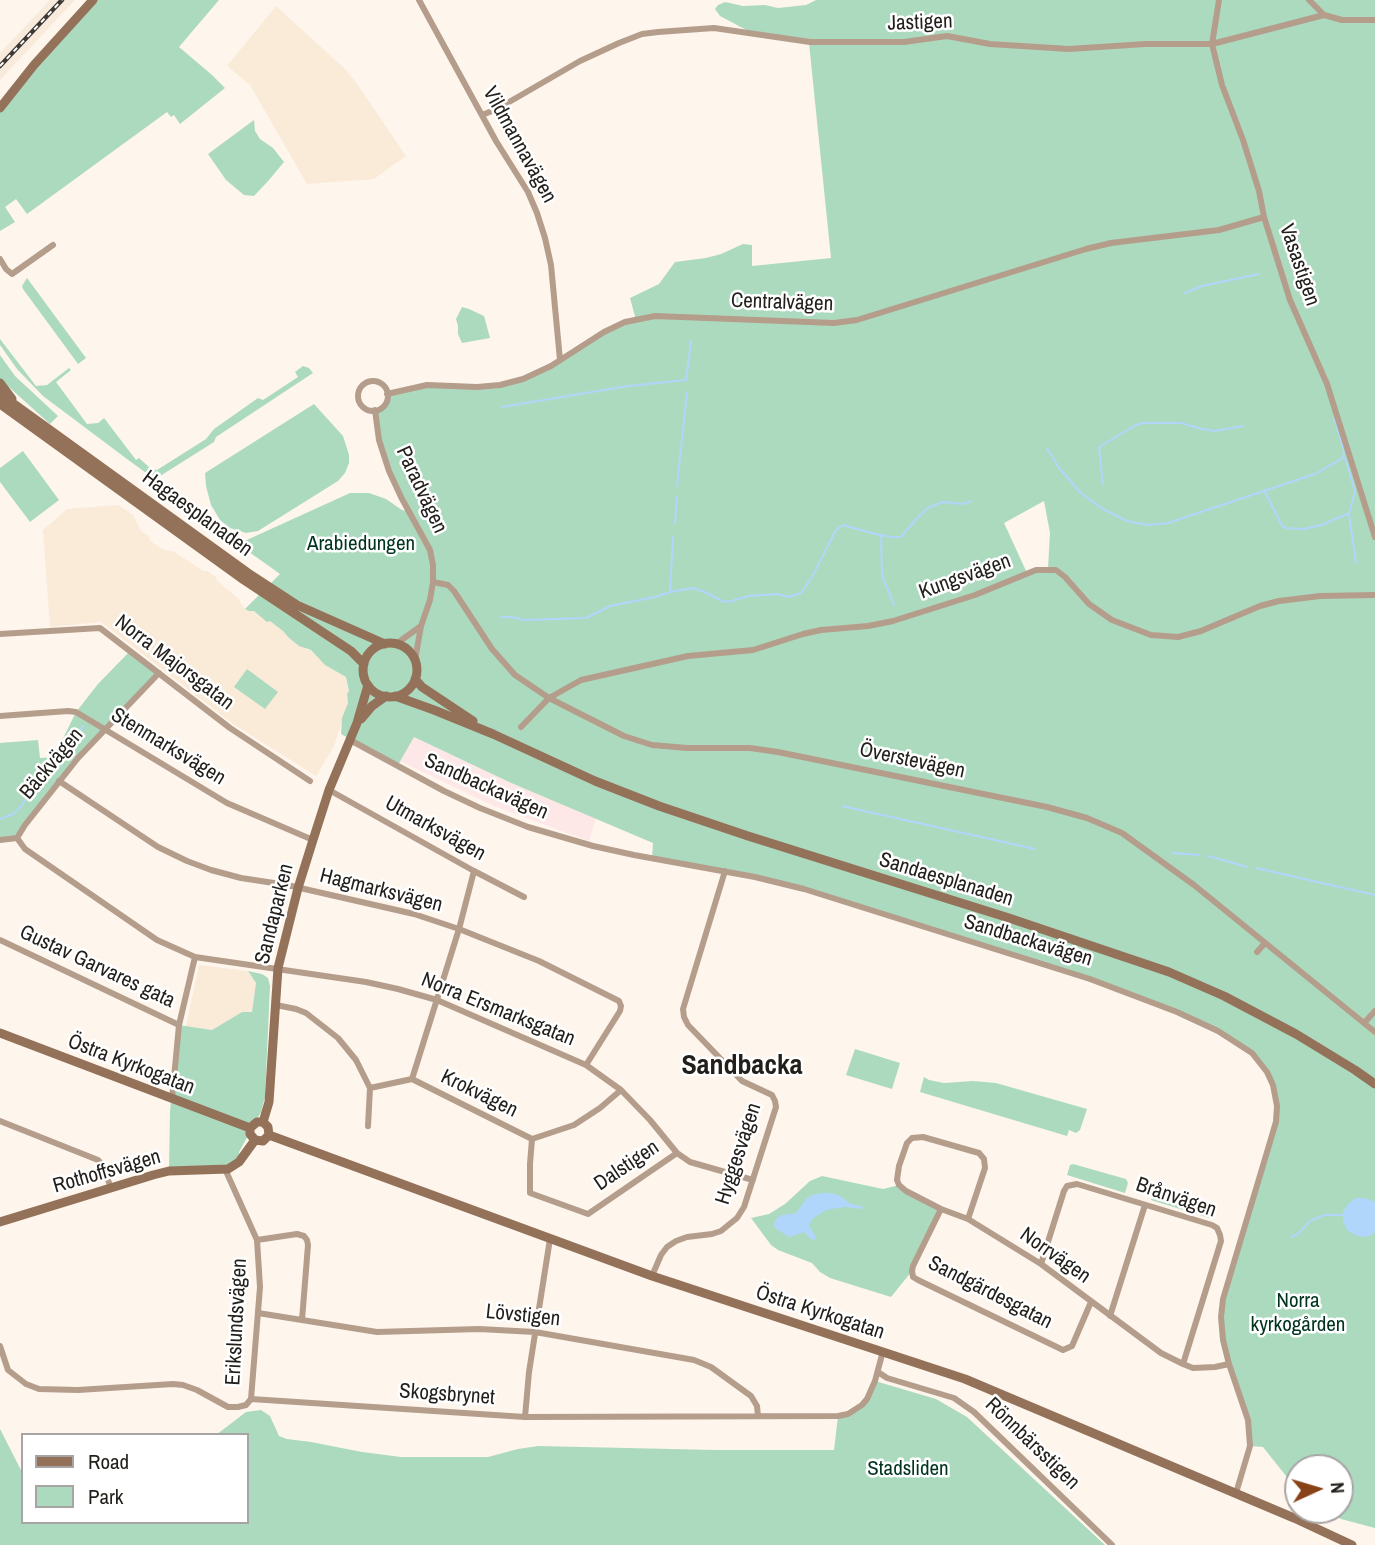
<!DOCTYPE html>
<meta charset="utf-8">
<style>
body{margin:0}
#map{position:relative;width:1375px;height:1545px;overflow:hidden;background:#fef5ec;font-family:"Archivo Narrow",sans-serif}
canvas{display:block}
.legend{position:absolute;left:21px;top:1433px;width:228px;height:91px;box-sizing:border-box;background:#fff;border:2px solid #a7a5a4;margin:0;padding:9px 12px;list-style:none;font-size:21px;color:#221f1b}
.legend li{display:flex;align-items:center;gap:14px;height:35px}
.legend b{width:35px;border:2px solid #a7a5a4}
.north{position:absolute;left:1284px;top:1454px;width:70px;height:70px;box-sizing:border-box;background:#fff;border:2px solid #a7a5a4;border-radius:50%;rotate:86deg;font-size:19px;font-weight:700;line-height:28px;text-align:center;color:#221f1b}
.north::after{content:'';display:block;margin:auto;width:24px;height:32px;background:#874317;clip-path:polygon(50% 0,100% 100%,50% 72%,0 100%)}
</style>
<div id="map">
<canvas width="1375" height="1545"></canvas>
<ul class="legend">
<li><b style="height:9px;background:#947259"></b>Road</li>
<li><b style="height:19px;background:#acdabf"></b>Park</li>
</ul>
<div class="north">N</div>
</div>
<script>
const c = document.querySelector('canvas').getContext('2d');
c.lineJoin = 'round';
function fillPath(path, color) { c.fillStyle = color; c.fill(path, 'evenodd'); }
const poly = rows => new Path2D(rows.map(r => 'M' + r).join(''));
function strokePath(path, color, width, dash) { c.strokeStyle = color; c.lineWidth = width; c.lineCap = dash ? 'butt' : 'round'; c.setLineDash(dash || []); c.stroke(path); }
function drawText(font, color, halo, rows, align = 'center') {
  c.font = font + ' "Archivo Narrow",sans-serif'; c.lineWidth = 5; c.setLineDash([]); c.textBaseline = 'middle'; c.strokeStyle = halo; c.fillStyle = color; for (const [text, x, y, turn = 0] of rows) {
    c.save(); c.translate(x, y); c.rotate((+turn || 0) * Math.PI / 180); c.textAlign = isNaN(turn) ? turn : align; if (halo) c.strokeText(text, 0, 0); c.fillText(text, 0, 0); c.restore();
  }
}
fillPath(poly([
 [414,737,509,782,596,818,589,841,494,806,400,761]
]), '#fde7e7');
fillPath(poly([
 [50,0,75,0,0,80,0,53]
]), '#f8ebdb');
fillPath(poly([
 [276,6,345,69,355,81,406,156,374,179,307,184,250,85,227,66],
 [118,505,133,515,141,531,149,536,150,541,162,549,169,551,173,551,203,571,207,571,216,577,217,581,239,599,241,604,245,609,254,611,267,621,270,621,283,631,288,637,308,650,311,650,326,665,346,677,349,691,347,694,348,703,334,746,316,776,233,724,101,622,50,627,43,530,67,509],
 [199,965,248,971,256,983,252,1013,242,1012,212,1030,186,1026]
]), '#faead8');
fillPath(poly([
 [93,0,219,0,179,47,212,75,225,88,180,124,174,115,171,117,167,112,27,214,16,199,5,207,15,222,0,231,0,108],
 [816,0,1375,0,1375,1528,1341,1519,1327,1510,1340,1510,1340,1468,1298,1468,1298,1491,1263,1447,1250,1446,1248,1420,1229,1364,1221,1317,1277,1106,1267,1072,1241,1045,1159,1004,779,882,652,858,653,843,509,782,414,737,398,765,341,734,342,718,348,703,347,694,349,691,346,677,325,665,311,650,299,646,288,637,283,631,270,621,267,622,254,611,249,611,245,609,280,574,238,544,350,493,369,493,386,499,402,510,407,511,389,471,375,410,380,408,385,403,387,394,427,385,477,387,523,379,584,344,636,320,630,298,659,284,675,262,706,258,721,254,743,244,752,245,752,266,831,258,809,43,754,34,720,16,715,9,718,5,725,2,743,6,765,5,778,8,806,5],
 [1044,501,1050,533,1048,568,1027,573,1004,523],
 [254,120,255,131,260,139,273,148,284,162,269,180,254,196,244,195,226,180,208,154],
 [27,278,86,358,78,364,23,289,22,286],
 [462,307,469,309,484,316,490,338,462,343,458,334,458,326,456,319],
 [0,339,36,386,47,385,69,368,71,370,56,382,87,424,98,423,104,418,136,460,139,458,151,469,157,470,206,439,214,429,258,398,263,400,298,377,295,372,303,366,309,368,313,373,216,437,214,442,157,478,153,478,127,459,43,396,17,369,0,345],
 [0,355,15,376,58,416,50,424,0,379],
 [314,404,343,436,349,455,349,463,345,473,338,481,258,531,246,533,230,528,220,520,211,505,206,486,205,473],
 [23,451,59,500,30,522,0,482,0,468],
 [130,651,159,673,78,758,17,838,0,840,0,743,38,740,40,758,54,757,76,712,98,684],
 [247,669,278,692,265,709,234,687],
 [248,971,262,974,268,978,270,986,265,1097,261,1112,239,1152,239,1162,228,1169,169,1171,170,1111,179,1025,212,1030,242,1012,252,1012,256,983],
 [855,1049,900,1063,892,1089,846,1075],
 [924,1077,929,1080,944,1083,973,1081,996,1083,1087,1109,1080,1130,1076,1133,1069,1130,1067,1136,920,1092],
 [1073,1164,1126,1179,1128,1183,1125,1193,1067,1175,1070,1165],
 [822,1176,883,1189,899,1185,941,1209,912,1271,891,1297,830,1278,820,1272,812,1263,778,1250,771,1245,751,1218,769,1214,785,1204,810,1181],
 [1158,1189,1211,1205,1212,1208,1209,1218,1151,1200,1155,1190],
 [875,1381,936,1399,967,1417,1105,1545,0,1545,0,1429,23,1474,23,1522,247,1522,247,1435,216,1435,246,1412,261,1410,270,1416,279,1436,287,1439,311,1442,362,1452,401,1457,488,1457,518,1449,538,1446,715,1450,834,1450,838,1416,862,1405]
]), '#acdabf');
fillPath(poly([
 [823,1193,832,1193,840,1196,851,1204,862,1206,863,1208,862,1209,845,1207,826,1210,812,1219,809,1226,816,1237,813,1241,804,1232,789,1237,775,1228,774,1224,777,1218,782,1215,796,1213,807,1198,812,1195],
 [1356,1198,1365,1198,1375,1202,1375,1232,1372,1235,1364,1237,1355,1235,1347,1230,1343,1221,1343,1212,1348,1204]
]), '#b0d6fc');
strokePath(poly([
 [1185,293,1202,286,1259,274],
 [502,407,628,386,686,380,691,341],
 [1047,448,1059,468,1081,493,1103,509,1127,521,1148,525,1168,523,1315,474,1343,458,1344,450,1334,418],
 [1103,484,1099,447,1136,425,1143,423,1181,423,1202,429,1215,431,1243,426],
 [677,486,687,392],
 [1264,490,1282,526,1286,528,1303,529,1322,525,1349,513,1355,492,1346,460,1344,458],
 [1349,515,1356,563],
 [675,524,677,496],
 [881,535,882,576,894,605],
 [670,592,673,537],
 [501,617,511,617,524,620,586,618,610,606,655,597,670,592,693,588,707,593,724,602,732,601,748,596,778,594,788,597,801,593,812,577,836,530,843,525,875,534,892,537,901,537,919,516,928,508,942,502,963,504,971,501],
 [842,806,1035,849],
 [0,819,13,814,18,810,30,794,63,761,83,726],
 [1173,853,1199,855],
 [1208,856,1247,867],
 [1256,868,1375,895],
 [1291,1237,1298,1234,1310,1221,1324,1215,1343,1215]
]), '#b0d6fc', 2);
strokePath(poly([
 [419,0,496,141,528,192,537,213,545,238,551,265,560,360],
 [1219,0,1212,44,1222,85,1243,140,1259,191,1264,217,1290,300,1327,384,1375,537],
 [1309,0,1324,15],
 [482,115,497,109,580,61,619,43,642,34,658,32,714,28,810,42,904,42,947,36,990,44,1069,49,1145,44,1212,44,1324,15,1342,20,1375,20],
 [0,259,6,269,12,274,53,245],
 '358 396a15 15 0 1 1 30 0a15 15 0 1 1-30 0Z',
 [387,394,427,385,477,387,500,385,523,379,551,366,604,332,625,322,655,316,834,323,857,320,1086,249,1111,243,1219,230,1264,217],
 [375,410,379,440,389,471,401,497,430,550,433,565,433,582,430,600,421,626,415,660],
 [433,582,448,585,454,591,492,649,515,675,549,698,624,736,652,745,687,748,750,748,778,752,1047,807,1087,818,1122,833,1194,885,1375,1032],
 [0,634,100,628,230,728,310,781],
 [396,644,421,626],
 [0,716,68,711,76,712,227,803,313,840],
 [521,727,549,698,581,680,688,656,753,650,803,634,821,630,868,626,893,621,975,595,1036,570,1056,570,1065,577,1089,604,1112,620,1151,635,1165,636,1178,637,1201,631,1260,606,1279,601,1320,596,1375,595],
 [350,740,444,791,480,808,528,827,593,846,634,855,755,877,804,889,1090,979,1177,1012,1218,1031,1252,1053,1267,1072,1273,1085,1277,1106,1276,1122,1223,1299,1221,1317,1223,1340,1229,1364,1248,1420,1250,1446,1236,1493],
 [59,781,158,847,187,861,211,870,241,878,287,885,414,914,459,929,539,961,619,1001,621,1006,620,1011,586,1065],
 [329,790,474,871,524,897],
 [17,838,25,849,157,940,195,957,366,982,398,989,437,1000,586,1065,621,1090,650,1120,677,1153,690,1162,753,1180],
 [0,840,17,838,25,825,78,758,159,673],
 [0,940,179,1025],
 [1257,952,1265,943],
 [276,1005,296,1009,306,1013,338,1038,356,1060,370,1088,368,1126],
 [1364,1023,1375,1011],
 [412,1079,532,1139],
 [370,1088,412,1079,459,929,474,871],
 [172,1099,179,1025,195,957],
 [0,1121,98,1160,102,1164,111,1188],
 [532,1139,530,1164,530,1193,588,1214,677,1153],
 [532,1139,574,1125,600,1108,621,1090],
 [225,1169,257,1240,260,1287,251,1399],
 [941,1209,913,1266,912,1271,913,1277,918,1280,1063,1350,1072,1346,1091,1302],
 [968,1219,985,1168,984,1159,979,1153,923,1137,912,1138,907,1143,899,1166,897,1180,899,1185,906,1191,941,1209,968,1219,1041,1264,1161,1353,1183,1364,1193,1368,1215,1367,1229,1364],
 [257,1240,297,1234,304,1236,307,1240,308,1245,302,1320],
 [1041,1264,1064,1191,1067,1186,1077,1184,1212,1225,1217,1228,1220,1235,1221,1241,1183,1364],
 [652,1276,661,1255,667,1247,676,1241,687,1237,712,1234,721,1231,737,1218,744,1207,776,1107,775,1101,772,1095,742,1081,688,1025,684,1017,683,1009,725,871],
 [258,1313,377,1332,479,1329,535,1332,694,1360,711,1367,751,1396,757,1406,758,1416],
 [1110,1316,1145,1205],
 [0,1346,8,1370,26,1384,39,1389,78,1390,173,1384,183,1385,197,1390,228,1407,238,1407,246,1405,251,1399,525,1417,838,1416,848,1414,862,1405,867,1399,875,1381,883,1351],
 [878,1372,887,1378,954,1398,974,1412,1112,1545],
 [525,1417,529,1372,550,1239]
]), '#b59d8c', 6);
strokePath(poly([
 [0,108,34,65,93,0],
 [0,383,12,399],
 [0,394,248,573,297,605,385,644],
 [0,404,244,580,351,651,364,664],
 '363 670a27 27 0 1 1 54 0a27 27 0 1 1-54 0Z',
 [415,679,422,687,473,721],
 [395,696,434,710,493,734,595,781,659,806,748,836,1009,918,1169,972,1224,996,1296,1034,1355,1070,1375,1084],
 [361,719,372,706,386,696],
 [0,1033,250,1128],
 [263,1122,269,1102,278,968,298,888,313,840,329,790,357,723,368,685],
 [250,1128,257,1122,263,1122,268,1127,269,1135],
 [250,1128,250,1134,255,1140,263,1141,269,1135],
 [269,1135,652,1276,965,1379,1294,1518,1352,1545],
 [0,1222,153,1175,169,1171,228,1169,239,1162,255,1140]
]), '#947259', 9);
const rail = poly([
 [0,66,62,0]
]);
strokePath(rail, '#3d3935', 4.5);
strokePath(rail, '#fff', 2, [5]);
drawText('21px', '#221f1b', '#fff', [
 ["Jastigen",920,23,-2],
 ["Vildmannavägen",519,145,61],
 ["Vasastigen",1299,265,71],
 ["Centralvägen",782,303,2],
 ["Paradvägen",421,490,65],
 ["Hagaesplanaden",197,514,36],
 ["Kungsvägen",965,577,-20],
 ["Norra Majorsgatan",174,663,37],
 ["Stenmarksvägen",168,747,31],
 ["Överstevägen",912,761,12],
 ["Bäckvägen",52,764,-50],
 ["Sandbackavägen",486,787,24],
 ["Utmarksvägen",435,829,29],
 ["Sandaesplanaden",946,880,17],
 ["Hagmarksvägen",381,891,14],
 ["Sandaparken",275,914,-76],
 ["Sandbackavägen",1028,941,17],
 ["Gustav Garvares gata",97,967,25],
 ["Norra Ersmarksgatan",498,1010,22],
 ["Östra Kyrkogatan",131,1065,21],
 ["Krokvägen",479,1094,26],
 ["Hyggesvägen",739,1154,-72],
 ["Dalstigen",627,1166,-34],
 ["Rothoffsvägen",107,1172,-16],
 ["Brånvägen",1176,1198,19],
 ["Norrvägen",1055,1256,35],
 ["Sandgärdesgatan",990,1293,27],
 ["Östra Kyrkogatan",820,1313,18],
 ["Lövstigen",523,1316,6],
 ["Erikslundsvägen",237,1322,-87],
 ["Skogsbrynet",447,1395,4],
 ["Rönnbärsstigen",1032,1444,44]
]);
drawText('21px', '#00341e', '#fff', [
 ["Arabiedungen",361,544],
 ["Norra",1298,1301],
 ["kyrkogården",1298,1325],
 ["Stadsliden",908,1469]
]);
drawText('bold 28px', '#221f1b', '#fff', [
 ["Sandbacka",742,1066]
]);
</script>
